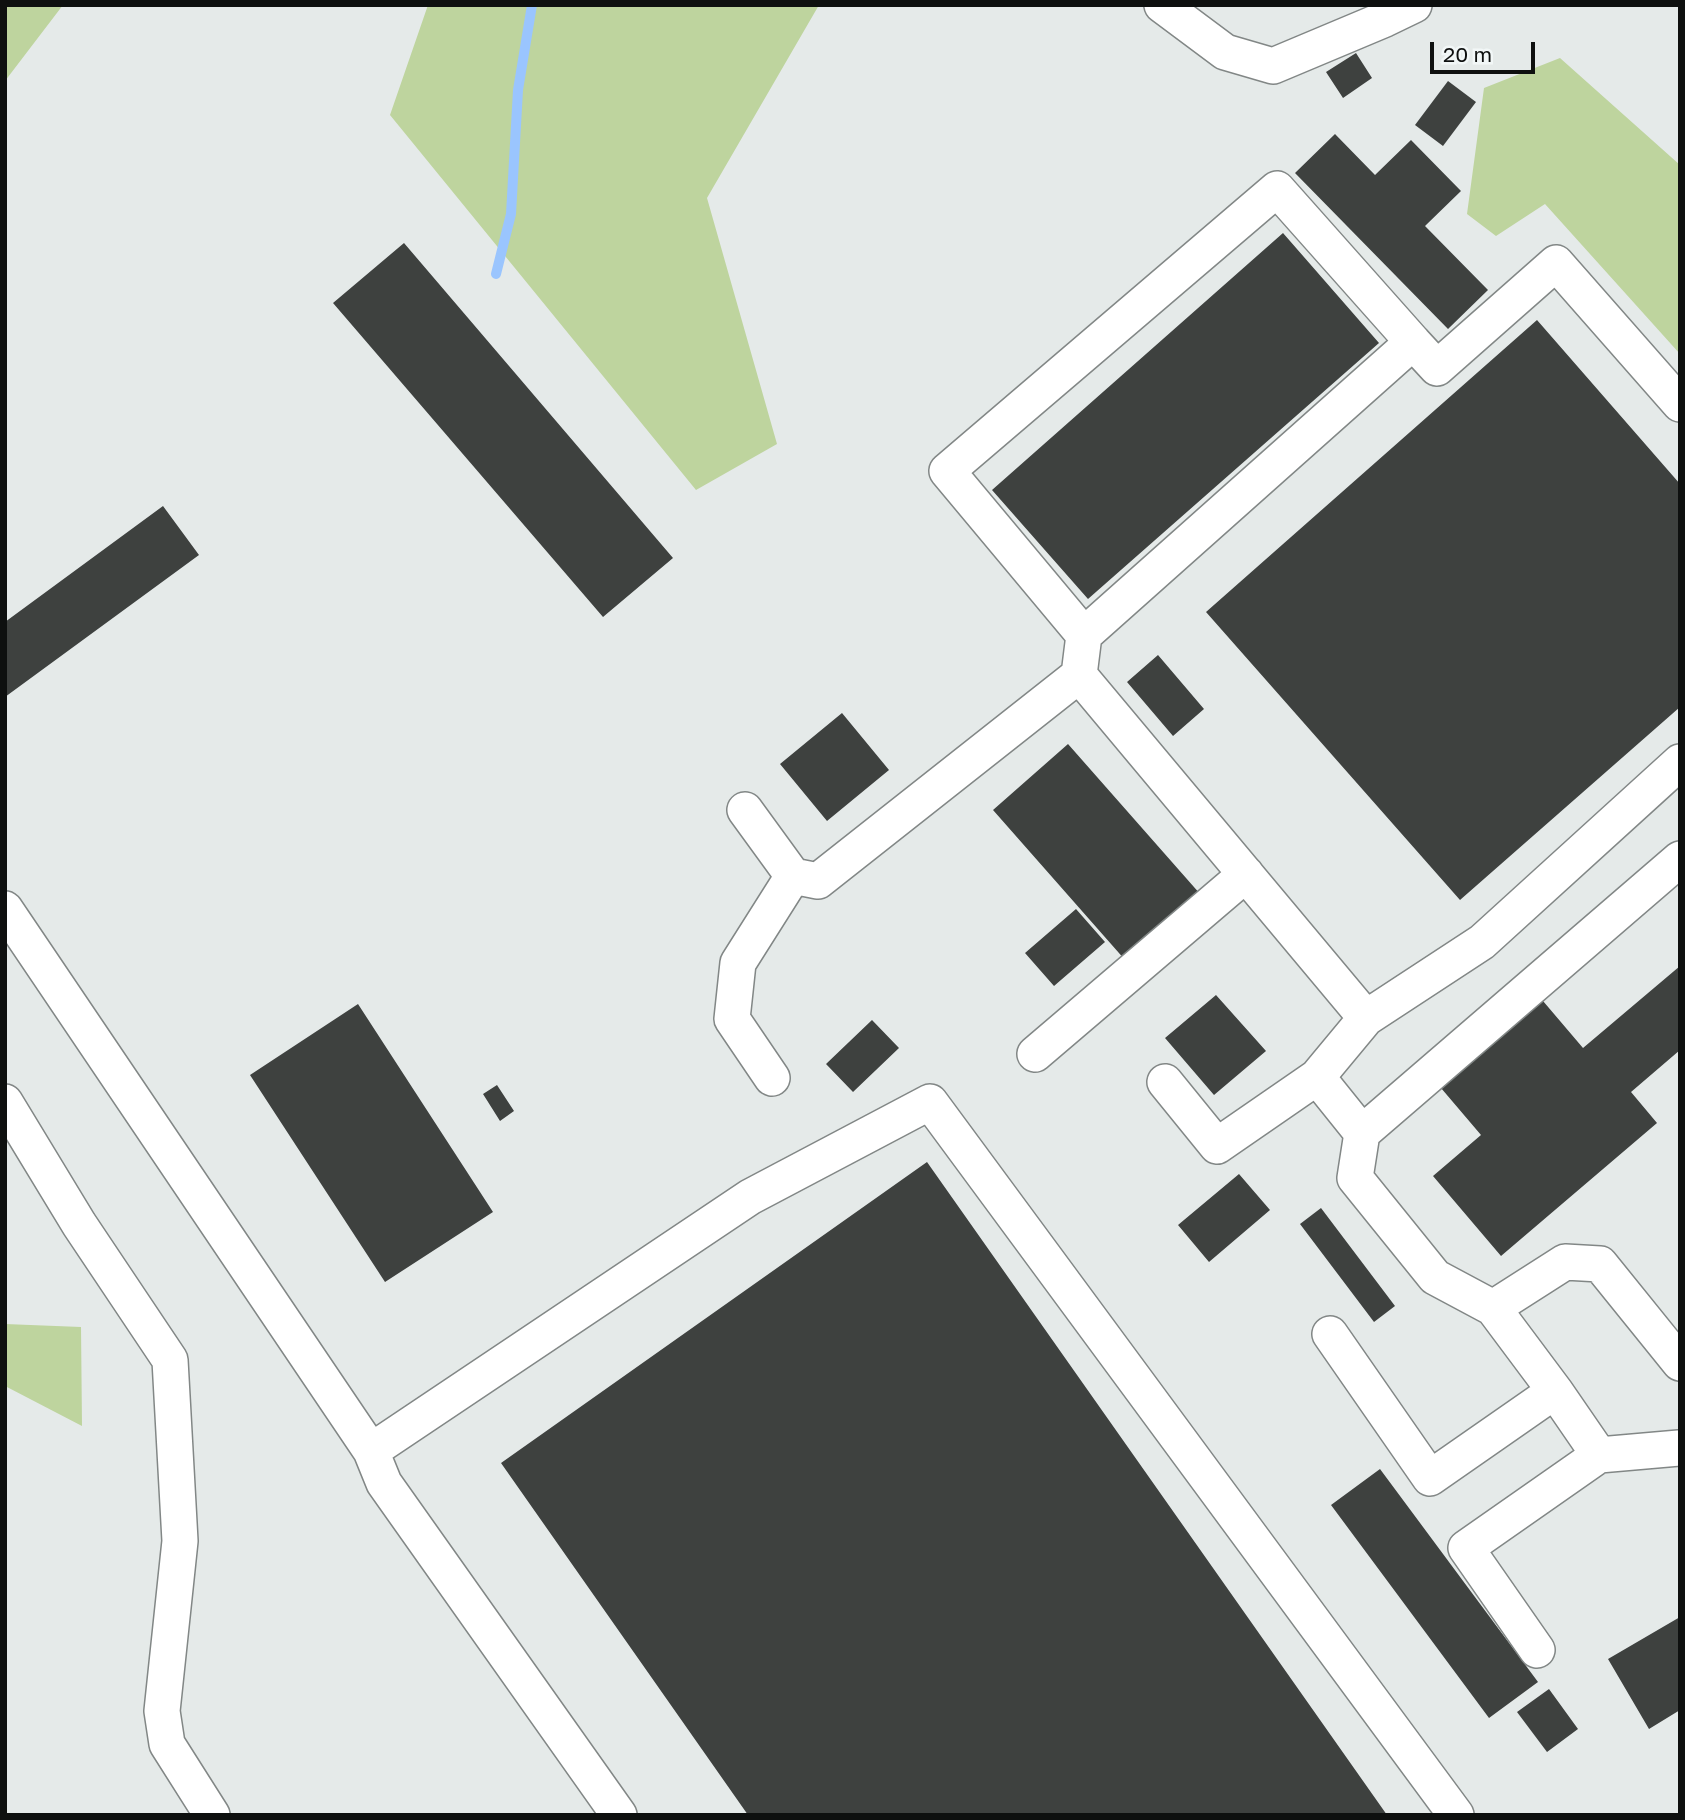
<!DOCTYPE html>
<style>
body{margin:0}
#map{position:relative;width:1685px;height:1820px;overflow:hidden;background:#e5eae9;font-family:"Golos Text",sans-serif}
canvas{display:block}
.frame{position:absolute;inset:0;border:7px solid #0e100f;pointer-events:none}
.scale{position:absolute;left:1430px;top:42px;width:105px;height:32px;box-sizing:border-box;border:4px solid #0e100f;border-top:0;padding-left:9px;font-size:21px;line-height:24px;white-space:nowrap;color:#0e100f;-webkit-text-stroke:5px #f2f7f7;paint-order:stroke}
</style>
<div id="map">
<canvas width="1685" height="1820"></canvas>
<div class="frame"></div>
<div class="scale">20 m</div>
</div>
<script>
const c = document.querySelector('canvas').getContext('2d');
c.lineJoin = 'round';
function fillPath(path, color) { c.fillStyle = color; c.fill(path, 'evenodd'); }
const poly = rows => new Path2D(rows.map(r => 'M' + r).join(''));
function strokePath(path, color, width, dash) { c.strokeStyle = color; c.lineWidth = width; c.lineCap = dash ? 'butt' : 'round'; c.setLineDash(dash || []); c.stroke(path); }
fillPath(poly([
 [5,5,63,5,5,81],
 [428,5,819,5,707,198,777,444,696,490,390,115],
 [1560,58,1680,165,1680,354,1545,204,1496,236,1467,214,1484,88],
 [5,1324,81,1327,82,1426,5,1386]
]), '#bed49e');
strokePath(poly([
 [496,274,511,214,518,90,532,5]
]), '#9ac5fe', 10);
fillPath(poly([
 [1356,53,1372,78,1343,98,1326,72],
 [1448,81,1476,102,1443,146,1415,125],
 [1335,134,1375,175,1411,140,1461,191,1425,226,1488,290,1448,329,1295,173],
 [1283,233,1379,343,1088,599,992,490],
 [404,243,673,558,603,617,333,303],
 [1537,320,1680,484,1680,707,1460,900,1206,612],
 [163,506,199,555,5,697,5,622],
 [1158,655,1204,709,1173,736,1127,682],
 [842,713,889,770,827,821,780,764],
 [1068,744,1201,895,1126,961,993,810],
 [1076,909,1105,942,1054,986,1025,953],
 [1680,966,1680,1050,1631,1092,1657,1123,1501,1256,1433,1176,1481,1135,1441,1088,1543,1001,1583,1048],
 [1216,995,1266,1051,1214,1095,1165,1038],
 [358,1004,493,1212,385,1282,250,1075],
 [872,1020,899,1048,853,1092,826,1064],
 [497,1085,514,1111,500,1121,483,1094],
 [927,1162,1387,1815,748,1815,501,1463],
 [1239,1174,1270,1210,1209,1262,1178,1225],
 [1321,1208,1395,1306,1374,1322,1300,1224],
 [1380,1469,1538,1682,1489,1718,1331,1505],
 [1680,1617,1680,1710,1649,1729,1608,1659],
 [1549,1689,1578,1729,1547,1752,1517,1712]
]), '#3e413f');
const minor = poly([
 [1162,5,1225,52,1273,66,1385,19,1414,5],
 [1084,635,947,471,1277,189,1413,342],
 [745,810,793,876,818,881,1079,675],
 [5,909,371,1451,384,1483,619,1815],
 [1366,1018,1079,675,1084,635,1413,342,1437,368,1556,263,1680,404],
 [1035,1054,1246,874],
 [1317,1077,1362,1133,1680,859],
 [772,1078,732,1019,738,963,793,876],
 [1165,1082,1217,1146,1317,1077,1366,1018,1482,942,1680,762],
 [5,1102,79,1224,170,1360,180,1541,162,1711,167,1744,212,1815],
 [1362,1133,1355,1178,1435,1277,1493,1308],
 [1330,1334,1430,1478,1555,1391,1599,1455,1466,1548,1537,1650],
 [1555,1391,1493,1308,1565,1262,1600,1264,1680,1363],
 [371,1451,750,1197,930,1102,1456,1815],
 [1599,1455,1679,1448]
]);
strokePath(minor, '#828786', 38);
strokePath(minor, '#fff', 35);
</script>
